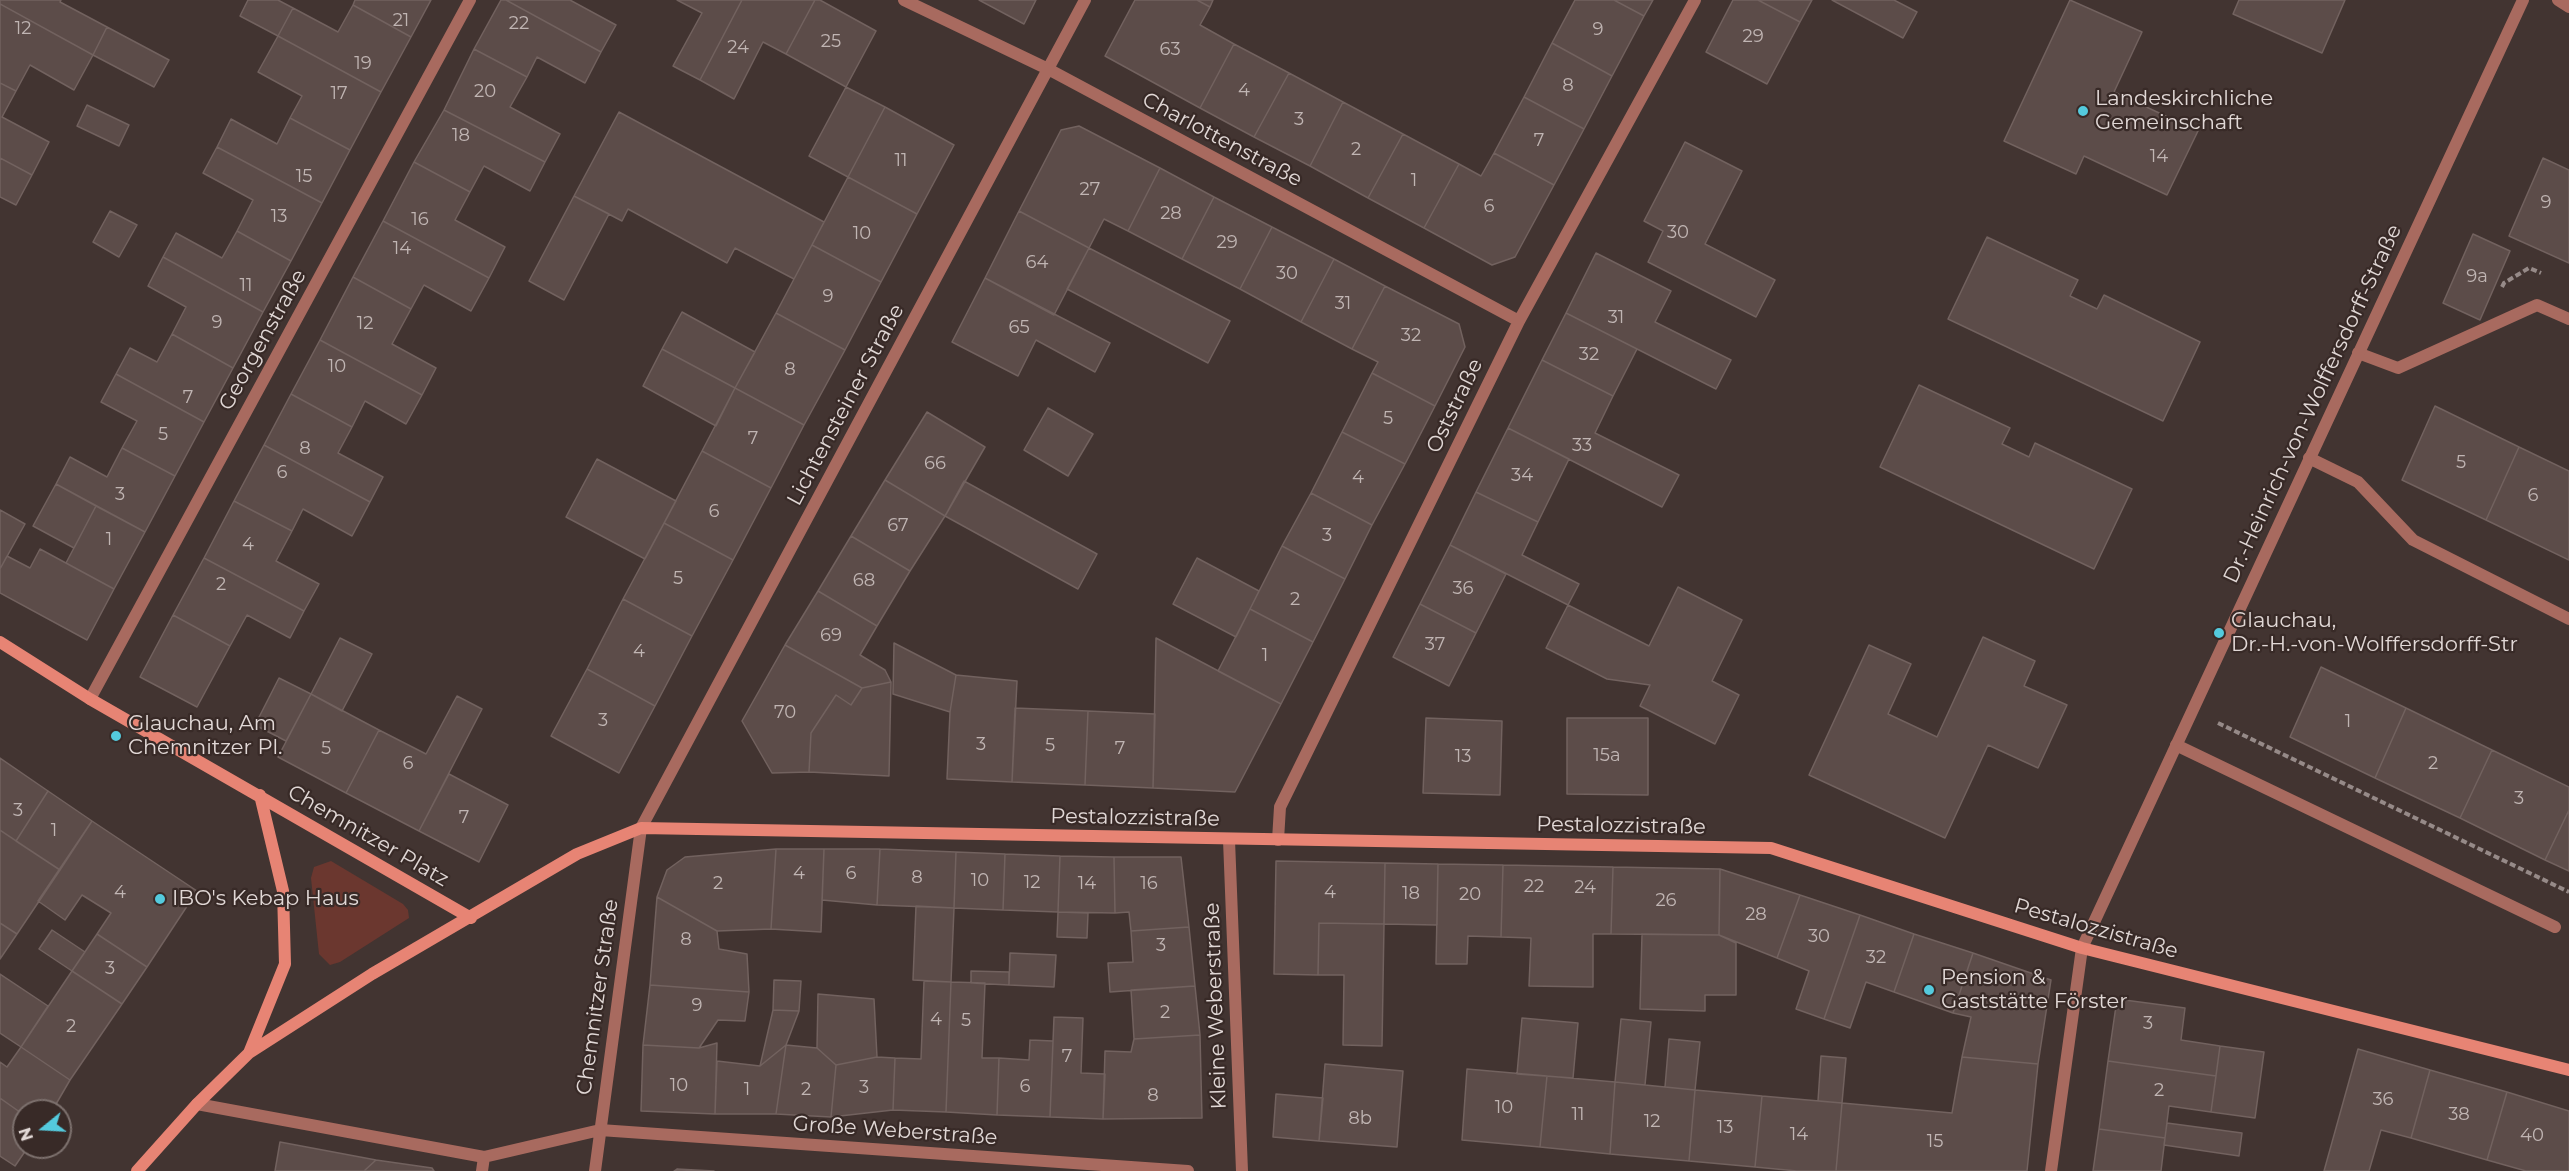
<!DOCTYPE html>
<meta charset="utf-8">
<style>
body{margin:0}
#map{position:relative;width:2569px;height:1171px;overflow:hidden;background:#423431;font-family:Montserrat,sans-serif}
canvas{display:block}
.north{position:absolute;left:12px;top:1099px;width:60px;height:60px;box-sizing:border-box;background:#382a27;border:2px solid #7c706d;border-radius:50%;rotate:252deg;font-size:16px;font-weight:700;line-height:24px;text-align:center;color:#e1d8d6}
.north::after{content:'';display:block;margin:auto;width:21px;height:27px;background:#54cadd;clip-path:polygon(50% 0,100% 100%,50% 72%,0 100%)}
</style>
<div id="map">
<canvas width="2569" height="1171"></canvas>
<div class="north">N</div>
</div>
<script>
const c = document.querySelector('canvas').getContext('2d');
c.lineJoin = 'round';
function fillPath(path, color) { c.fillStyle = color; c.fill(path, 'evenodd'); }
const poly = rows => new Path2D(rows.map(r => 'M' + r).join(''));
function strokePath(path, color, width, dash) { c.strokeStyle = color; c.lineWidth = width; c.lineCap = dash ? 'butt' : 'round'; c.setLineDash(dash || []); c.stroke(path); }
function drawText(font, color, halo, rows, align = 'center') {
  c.font = font + ' Montserrat,sans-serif'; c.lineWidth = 4.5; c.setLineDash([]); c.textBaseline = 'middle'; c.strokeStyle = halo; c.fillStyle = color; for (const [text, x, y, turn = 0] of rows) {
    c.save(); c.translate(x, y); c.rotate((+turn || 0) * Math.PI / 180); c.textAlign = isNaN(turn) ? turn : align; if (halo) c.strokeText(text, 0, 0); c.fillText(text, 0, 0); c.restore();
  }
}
fillPath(poly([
 [331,861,403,904,408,910,409,918,340,962,330,965,319,954,311,878,314,867]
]), '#6b372f');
const building = poly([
 [0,0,61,0,60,2,107,27,93,55,0,4,0,0],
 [248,0,278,0,293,8,278,36,240,16,248,0],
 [355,0,431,0,411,37,353,5,355,0],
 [501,0,506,0,601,52,585,83,537,57,527,77,474,49,501,0],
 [506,0,570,0,616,25,601,52,506,0],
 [677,0,742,0,700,80,673,66,702,13,677,0],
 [742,0,815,0,786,54,763,42,734,99,700,80,742,0],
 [815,0,820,0,876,31,846,87,786,54,815,0],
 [979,0,1036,0,1024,24,979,0],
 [1135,0,1197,0,1210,7,1200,25,1234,44,1200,108,1105,56,1135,0],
 [1197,0,1213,0,1210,7,1197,0],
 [1575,0,1614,0,1644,16,1612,76,1552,43,1575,0],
 [1614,0,1653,0,1644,16,1614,0],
 [1733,0,1758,0,1800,22,1767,84,1706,52,1733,0],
 [1758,0,1812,0,1800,22,1758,0],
 [1832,0,1894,0,1917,12,1903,38,1832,0],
 [2070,0,2142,32,2114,92,2198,131,2167,195,2084,156,2076,174,2004,141,2070,0],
 [2239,0,2345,0,2322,53,2233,14,2239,0],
 [0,4,93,55,74,90,30,65,16,91,0,83,0,4],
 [353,5,411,37,381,92,278,36,293,8,338,32,353,5],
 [107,27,169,60,154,87,93,55,107,27],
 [278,36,381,92,350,150,290,118,302,96,258,72,278,36],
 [1552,43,1612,76,1584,129,1524,97,1552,43],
 [1234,44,1289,73,1254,137,1200,108,1234,44],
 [474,49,527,77,510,107,560,134,545,162,444,110,474,49],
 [1289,73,1343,102,1310,166,1254,137,1289,73],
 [0,83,16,91,2,117,49,142,32,175,0,158,0,83],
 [846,87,885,107,848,177,809,156,846,87],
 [1524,97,1584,129,1554,185,1494,153,1524,97],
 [1343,102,1403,134,1368,198,1310,166,1343,102],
 [87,105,129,125,119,146,77,126,87,105],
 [885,107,954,145,917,214,848,177,885,107],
 [444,110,545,162,530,191,484,166,470,192,414,162,444,110],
 [619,112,824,222,794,279,735,248,727,263,628,209,622,221,574,196,619,112],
 [290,118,350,150,322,203,217,147,231,119,277,144,290,118],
 [1079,126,1160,168,1128,231,1104,219,1089,248,1019,211,1061,130,1079,126],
 [1403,134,1459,164,1424,228,1368,198,1403,134],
 [1685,142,1742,171,1705,244,1775,280,1756,317,1648,262,1663,231,1644,221,1685,142],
 [217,147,322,203,291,261,237,231,253,200,203,173,217,147],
 [1494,153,1554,185,1515,257,1492,265,1424,228,1459,164,1481,176,1494,153],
 [0,158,32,175,16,205,0,197,0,158],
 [2543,158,2569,170,2569,263,2509,236,2543,158],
 [414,162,470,192,455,220,505,247,489,278,383,221,414,162],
 [1160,168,1214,197,1182,259,1128,231,1160,168],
 [848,177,917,214,881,282,812,245,848,177],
 [574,196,609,214,564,300,529,281,574,196],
 [1214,197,1272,227,1240,289,1182,259,1214,197],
 [110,211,137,225,119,257,93,242,110,211],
 [1019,211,1089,248,1054,315,985,278,1019,211],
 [383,221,489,278,471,311,424,285,411,309,353,277,383,221],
 [1272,227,1334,259,1301,322,1240,289,1272,227],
 [237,231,291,261,263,312,163,257,176,233,222,258,237,231],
 [2473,234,2510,251,2480,320,2443,303,2473,234],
 [1987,237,2078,280,2070,296,2097,309,2104,295,2200,342,2163,421,1948,319,1987,237],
 [812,245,881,282,845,350,776,313,812,245],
 [1089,248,1230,321,1208,363,1067,289,1089,248],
 [1596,253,1671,291,1655,322,1731,360,1716,389,1566,313,1596,253],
 [163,257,263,312,233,368,172,334,186,307,148,286,163,257],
 [1334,259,1385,286,1352,349,1301,322,1334,259],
 [353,277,411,309,392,344,436,368,422,395,320,340,353,277],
 [985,278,1110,343,1095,372,1036,340,1018,376,952,342,985,278],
 [1385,286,1459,324,1465,347,1435,406,1372,373,1378,362,1352,349,1385,286],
 [682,312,755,352,735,388,662,349,682,312],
 [776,313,845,350,804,425,735,388,776,313],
 [1566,313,1637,349,1613,396,1542,360,1566,313],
 [172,334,233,368,204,422,116,374,130,348,157,362,172,334],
 [320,340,422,395,406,424,365,401,352,427,291,394,320,340],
 [662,349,735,388,716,426,643,386,662,349],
 [1542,360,1613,396,1595,433,1679,475,1662,507,1508,428,1542,360],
 [1372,373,1435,406,1405,464,1342,432,1372,373],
 [116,374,204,422,175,476,122,448,137,421,101,402,116,374],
 [1919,385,2010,428,2002,444,2029,457,2035,443,2132,489,2094,569,1880,467,1919,385],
 [735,388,804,425,771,488,702,451,735,388],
 [291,394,352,427,338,453,383,477,370,502,264,445,291,394],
 [2435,406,2519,447,2486,520,2402,480,2435,406],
 [1048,408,1093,434,1068,476,1024,450,1048,408],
 [927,412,985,447,945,516,885,480,927,412],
 [1508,428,1569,459,1538,522,1476,492,1508,428],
 [1342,432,1405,464,1372,525,1311,493,1342,432],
 [264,445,370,502,352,536,303,509,292,531,234,501,264,445],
 [2519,447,2569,471,2569,560,2486,520,2519,447],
 [122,448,175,476,145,532,56,484,70,457,107,477,122,448],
 [702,451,771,488,733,560,664,523,702,451],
 [597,459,676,501,645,559,566,517,597,459],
 [885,480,945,516,910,571,851,536,885,480],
 [964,481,1097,554,1078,589,945,516,964,481],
 [56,484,96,506,74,548,33,526,56,484],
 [1476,492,1538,522,1522,555,1579,584,1568,605,1450,545,1476,492],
 [1311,493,1372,525,1345,579,1282,546,1311,493],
 [234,501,292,531,276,561,319,584,304,611,204,558,234,501],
 [96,506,145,532,114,589,66,563,96,506],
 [0,510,25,524,0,569,0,510],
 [664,523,733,560,692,636,623,599,664,523],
 [851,536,910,571,877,626,818,591,851,536],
 [1450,545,1506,574,1476,633,1420,604,1450,545],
 [1282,546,1345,579,1313,642,1250,609,1282,546],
 [40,549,114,589,87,640,0,593,0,569,7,556,30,568,40,549],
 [204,558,304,611,290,638,247,615,230,646,173,615,204,558],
 [1197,558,1259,591,1236,637,1173,604,1197,558],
 [1678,587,1742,620,1712,681,1739,695,1715,744,1640,706,1650,685,1607,679,1546,648,1568,605,1649,646,1678,587],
 [818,591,877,626,860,655,885,670,891,682,862,688,785,645,818,591],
 [623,599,692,636,655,706,587,669,623,599],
 [1420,604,1476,633,1449,686,1393,657,1420,604],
 [1250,609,1313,642,1281,704,1218,671,1250,609],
 [173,615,230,646,197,707,140,677,173,615],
 [1983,637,2035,661,2024,686,2067,705,2038,768,1988,745,1945,838,1809,775,1869,645,1911,664,1888,714,1937,737,1983,637],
 [340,638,372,654,342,711,311,694,340,638],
 [1156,638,1281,704,1235,792,1153,788,1156,638],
 [894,643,956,675,950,712,893,694,894,643],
 [785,645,862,688,851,705,836,695,811,733,809,772,772,773,742,721,785,645],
 [2321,667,2406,708,2375,778,2290,737,2321,667],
 [587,669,655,706,619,773,551,736,587,669],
 [956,675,1017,681,1012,782,947,779,950,712,956,675],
 [279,678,311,694,286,741,255,725,279,678],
 [891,682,889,776,809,772,811,733,836,695,851,705,862,688,891,682],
 [311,694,379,730,346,793,278,757,311,694],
 [457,696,482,709,419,831,346,793,379,730,426,754,457,696],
 [1015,708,1088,711,1085,785,1012,782,1015,708],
 [2406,708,2492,750,2460,818,2375,778,2406,708],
 [1088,711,1155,714,1153,788,1085,785,1088,711],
 [1426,718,1502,721,1500,795,1423,793,1426,718],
 [1567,718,1648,718,1648,795,1567,794,1567,718],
 [2492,750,2569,787,2569,810,2545,860,2460,818,2492,750],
 [0,758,48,791,16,841,0,830,0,758],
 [449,774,508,805,479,862,419,831,449,774],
 [48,791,92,821,60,870,16,841,48,791],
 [2569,810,2569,871,2545,860,2569,810],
 [92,821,197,891,147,967,97,934,111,913,82,895,65,920,38,901,92,821],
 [0,830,60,870,17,934,0,923,0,830],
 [776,849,824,849,821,932,771,929,776,849],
 [776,849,771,929,717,931,657,897,667,870,685,857,776,849],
 [824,849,880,849,877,905,822,900,824,849],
 [880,849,956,852,954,908,877,905,880,849],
 [956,852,1005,854,1003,910,954,908,956,852],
 [1005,854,1060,856,1058,912,1003,910,1005,854],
 [1060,856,1114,857,1115,913,1058,912,1060,856],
 [1114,857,1181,857,1189,927,1131,931,1129,912,1115,913,1114,857],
 [1276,861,1385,863,1384,924,1319,923,1318,975,1274,974,1276,861],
 [1385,863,1438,864,1437,925,1384,924,1385,863],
 [1438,864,1503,865,1501,937,1468,936,1467,964,1436,964,1438,864],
 [1503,865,1613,867,1611,934,1593,934,1593,987,1529,986,1531,938,1501,937,1503,865],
 [1613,867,1720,869,1719,935,1611,934,1613,867],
 [1720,869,1800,895,1777,958,1719,935,1720,869],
 [1800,895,1860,915,1824,1019,1796,1009,1809,971,1777,958,1800,895],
 [657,897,717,931,719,949,747,954,749,992,650,985,657,897],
 [916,906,954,908,951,982,913,980,916,906],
 [1058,912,1088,913,1087,938,1057,937,1058,912],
 [1860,915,1914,934,1894,992,1866,982,1850,1028,1824,1019,1860,915],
 [0,923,17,934,0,959,0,923],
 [1319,923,1384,924,1382,1046,1343,1045,1344,975,1318,975,1319,923],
 [1189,927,1195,986,1110,992,1108,963,1133,962,1131,931,1189,927],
 [52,930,85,952,72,971,39,949,52,930],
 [97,934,147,967,122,1004,72,971,97,934],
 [1642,934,1719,935,1736,943,1736,995,1705,995,1705,1011,1640,1009,1642,934],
 [1914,934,1973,953,1953,1013,1894,992,1914,934],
 [1010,953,1056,955,1054,987,1009,985,1010,953],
 [1973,953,2051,980,2038,1064,1962,1057,1971,1017,1953,1013,1973,953],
 [72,971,122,1004,70,1080,21,1047,72,971],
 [971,971,1009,972,1009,985,971,983,971,971],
 [0,974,48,1006,21,1047,0,1033,0,974],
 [774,980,801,981,799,1011,773,1010,774,980],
 [924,981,951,982,946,1112,893,1110,895,1058,921,1059,924,981],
 [951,982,985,983,982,1058,999,1058,997,1115,946,1112,951,982],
 [650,985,749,992,745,1021,718,1020,699,1048,643,1045,650,985],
 [1195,986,1200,1035,1134,1039,1131,990,1195,986],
 [818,994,874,999,877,1057,836,1065,817,1048,818,994],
 [2117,999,2185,1008,2181,1040,2220,1046,2216,1076,2108,1061,2117,999],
 [773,1010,799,1011,786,1045,760,1066,773,1010],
 [1054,1017,1083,1018,1081,1073,1105,1074,1103,1119,1050,1117,1054,1017],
 [1522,1018,1578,1023,1573,1078,1517,1074,1522,1018],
 [1621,1019,1651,1022,1645,1085,1615,1082,1621,1019],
 [1200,1035,1202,1118,1103,1119,1105,1051,1131,1052,1134,1039,1200,1035],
 [1669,1039,1700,1042,1695,1090,1665,1087,1669,1039],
 [1030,1040,1053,1041,1050,1117,997,1115,999,1058,1029,1060,1030,1040],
 [717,1043,715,1114,641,1111,643,1045,699,1048,717,1043],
 [786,1045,776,1114,715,1114,717,1061,760,1066,786,1045],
 [786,1045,817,1048,836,1065,831,1117,776,1114,786,1045],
 [2220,1046,2264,1052,2255,1118,2211,1112,2220,1046],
 [21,1047,70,1080,52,1111,24,1111,24,1115,0,1098,0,1062,7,1067,21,1047],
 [2358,1049,2430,1070,2411,1138,2381,1130,2369,1171,2324,1171,2358,1049],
 [1821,1056,1846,1058,1842,1103,1818,1101,1821,1056],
 [877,1057,895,1058,893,1110,831,1117,836,1065,877,1057],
 [1962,1057,2038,1064,2027,1171,1836,1171,1842,1103,1952,1113,1962,1057],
 [2108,1061,2216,1076,2211,1112,2169,1106,2165,1138,2099,1129,2108,1061],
 [1325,1064,1403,1071,1397,1147,1319,1141,1325,1064],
 [1467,1069,1547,1076,1540,1147,1462,1140,1467,1069],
 [2430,1070,2507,1092,2487,1160,2411,1138,2430,1070],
 [1547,1076,1615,1082,1610,1154,1540,1147,1547,1076],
 [1615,1082,1695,1090,1689,1161,1610,1154,1615,1082],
 [1695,1090,1762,1096,1755,1167,1689,1161,1695,1090],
 [2507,1092,2569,1111,2569,1171,2526,1171,2487,1160,2507,1092],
 [1276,1094,1323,1098,1319,1141,1273,1137,1276,1094],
 [1762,1096,1842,1103,1836,1171,1797,1171,1755,1167,1762,1096],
 [0,1098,24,1115,24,1147,28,1147,15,1166,0,1156,0,1098],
 [2167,1123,2242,1133,2239,1156,2164,1145,2167,1123],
 [2099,1129,2165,1138,2161,1171,2093,1171,2099,1129],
 [280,1142,376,1160,364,1171,275,1171,280,1142],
 [376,1160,432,1168,434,1171,364,1171,376,1160],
 [677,1169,714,1171,674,1171,677,1169]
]);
fillPath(building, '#5c4c49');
strokePath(building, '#72625f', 1.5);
strokePath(poly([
 [2502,287,2504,283,2529,268,2541,273],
 [2218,723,2569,892]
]), '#968a88', 4, [6, 3]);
strokePath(poly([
 [2558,0,2569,7],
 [2358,353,2398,368,2537,305,2569,319],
 [2309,458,2358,482,2413,540,2569,619],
 [2176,745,2555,927]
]), '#a86a5f', 12);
strokePath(poly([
 [904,0,1048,69,1519,321],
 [90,699,470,0],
 [1229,840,1242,1171],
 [1278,840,1280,807,1519,321,1695,0],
 [197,1104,484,1157,600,1130,1188,1171],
 [482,1171,484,1157],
 [595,1171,641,828,1085,0],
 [2051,1171,2082,948,2523,0]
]), '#a86a5f', 12);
strokePath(poly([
 [0,642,90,699,471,918],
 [249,1053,285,964,283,891,260,795],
 [137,1171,197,1104,249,1053,372,974,577,854,641,828,1771,848,2082,948,2569,1070]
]), '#e78474', 12);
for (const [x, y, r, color] of [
 [2083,111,6,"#54cadd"],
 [2219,633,6,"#54cadd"],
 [116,736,6,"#54cadd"],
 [160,899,6,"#54cadd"],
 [1929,990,6,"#54cadd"]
]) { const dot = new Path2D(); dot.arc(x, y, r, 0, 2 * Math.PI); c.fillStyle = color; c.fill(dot); strokePath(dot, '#382a27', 2); }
drawText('18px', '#c0b5b3', null, [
 ["21",401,21],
 ["22",519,24],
 ["12",23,29],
 ["9",1598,30],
 ["29",1753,37],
 ["25",831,42],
 ["24",738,48],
 ["63",1170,50],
 ["19",363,64],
 ["8",1568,86],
 ["4",1244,91],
 ["20",485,92],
 ["17",339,94],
 ["3",1299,120],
 ["18",461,136],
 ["7",1539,141],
 ["2",1356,150],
 ["14",2159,157],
 ["11",901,161],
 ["15",304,177],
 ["1",1414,181],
 ["27",1090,190],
 ["9",2546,203],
 ["6",1489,207],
 ["28",1171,214],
 ["13",279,217],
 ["16",420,220],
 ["30",1678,233],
 ["10",862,234],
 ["29",1227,243],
 ["14",402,249],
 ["64",1037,263],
 ["30",1287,274],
 ["9a",2477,277],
 ["11",246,286],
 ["9",828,297],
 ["31",1343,304],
 ["31",1616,318],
 ["9",217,323],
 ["12",365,324],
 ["65",1019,328],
 ["32",1411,336],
 ["32",1589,355],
 ["10",337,367],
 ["8",790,370],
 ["7",188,398],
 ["5",1388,419],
 ["5",163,435],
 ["7",753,439],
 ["33",1582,446],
 ["8",305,449],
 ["5",2461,463],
 ["66",935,464],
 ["6",282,473],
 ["34",1522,476],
 ["4",1358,478],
 ["3",120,495],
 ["6",2533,496],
 ["6",714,512],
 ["67",898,526],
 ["3",1327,536],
 ["1",109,540],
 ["4",248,545],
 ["5",678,579],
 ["68",864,581],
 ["2",221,585],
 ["36",1463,589],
 ["2",1295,600],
 ["69",831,636],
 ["37",1435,645],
 ["4",639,652],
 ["1",1265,656],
 ["70",785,713],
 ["3",603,721],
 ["1",2348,722],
 ["3",981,745],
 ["5",1050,746],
 ["5",326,749],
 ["7",1120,749],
 ["15a",1607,756],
 ["13",1463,757],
 ["6",408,764],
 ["2",2433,764],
 ["3",2519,799],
 ["3",18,811],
 ["7",464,818],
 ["1",54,831],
 ["4",799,874],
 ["6",851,874],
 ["8",917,878],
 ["10",980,881],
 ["12",1032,883],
 ["2",718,884],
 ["14",1087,884],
 ["16",1149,884],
 ["22",1534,887],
 ["24",1585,888],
 ["4",120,893],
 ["4",1330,893],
 ["18",1411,894],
 ["20",1470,895],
 ["26",1666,901],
 ["28",1756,915],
 ["30",1819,937],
 ["8",686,940],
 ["3",1161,946],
 ["32",1876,958],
 ["3",110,969],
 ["9",697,1006],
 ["2",1165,1013],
 ["4",936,1020],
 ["5",966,1021],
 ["3",2148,1024],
 ["2",71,1027],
 ["7",1067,1057],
 ["10",679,1086],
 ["6",1025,1087],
 ["3",864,1088],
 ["1",747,1090],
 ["2",806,1090],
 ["2",2159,1091],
 ["8",1153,1096],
 ["36",2383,1100],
 ["10",1504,1108],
 ["11",1578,1115],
 ["38",2459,1115],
 ["8b",1360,1119],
 ["12",1652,1122],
 ["13",1725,1128],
 ["14",1799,1135],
 ["40",2532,1136],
 ["15",1935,1142]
]);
drawText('21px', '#e1d8d6', '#382a27', [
 ["Landeskirchliche",2095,99],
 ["Gemeinschaft",2095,123],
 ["Glauchau,",2231,621],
 ["Dr.-H.-von-Wolffersdorff-Str",2231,645],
 ["Glauchau, Am",128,724],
 ["Chemnitzer Pl.",128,748],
 ["IBO's Kebap Haus",172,899],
 ["Pension &",1941,978],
 ["Gaststätte Förster",1941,1002]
], 'left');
drawText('21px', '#e1d8d6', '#382a27', [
 ["Charlottenstraße",1222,140,28],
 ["Georgenstraße",263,340,-61],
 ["Dr.-Heinrich-von-Wolffersdorff-Straße",2313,404,-65],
 ["Lichtensteiner Straße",846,405,-62],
 ["Oststraße",1455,406,-64],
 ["Pestalozzistraße",1135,818,1],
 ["Pestalozzistraße",1621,826,1],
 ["Chemnitzer Platz",368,836,30],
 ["Pestalozzistraße",2096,929,16],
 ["Chemnitzer Straße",598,997,-82],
 ["Kleine Weberstraße",1216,1006,-92],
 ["Große Weberstraße",895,1131,4]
]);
</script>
